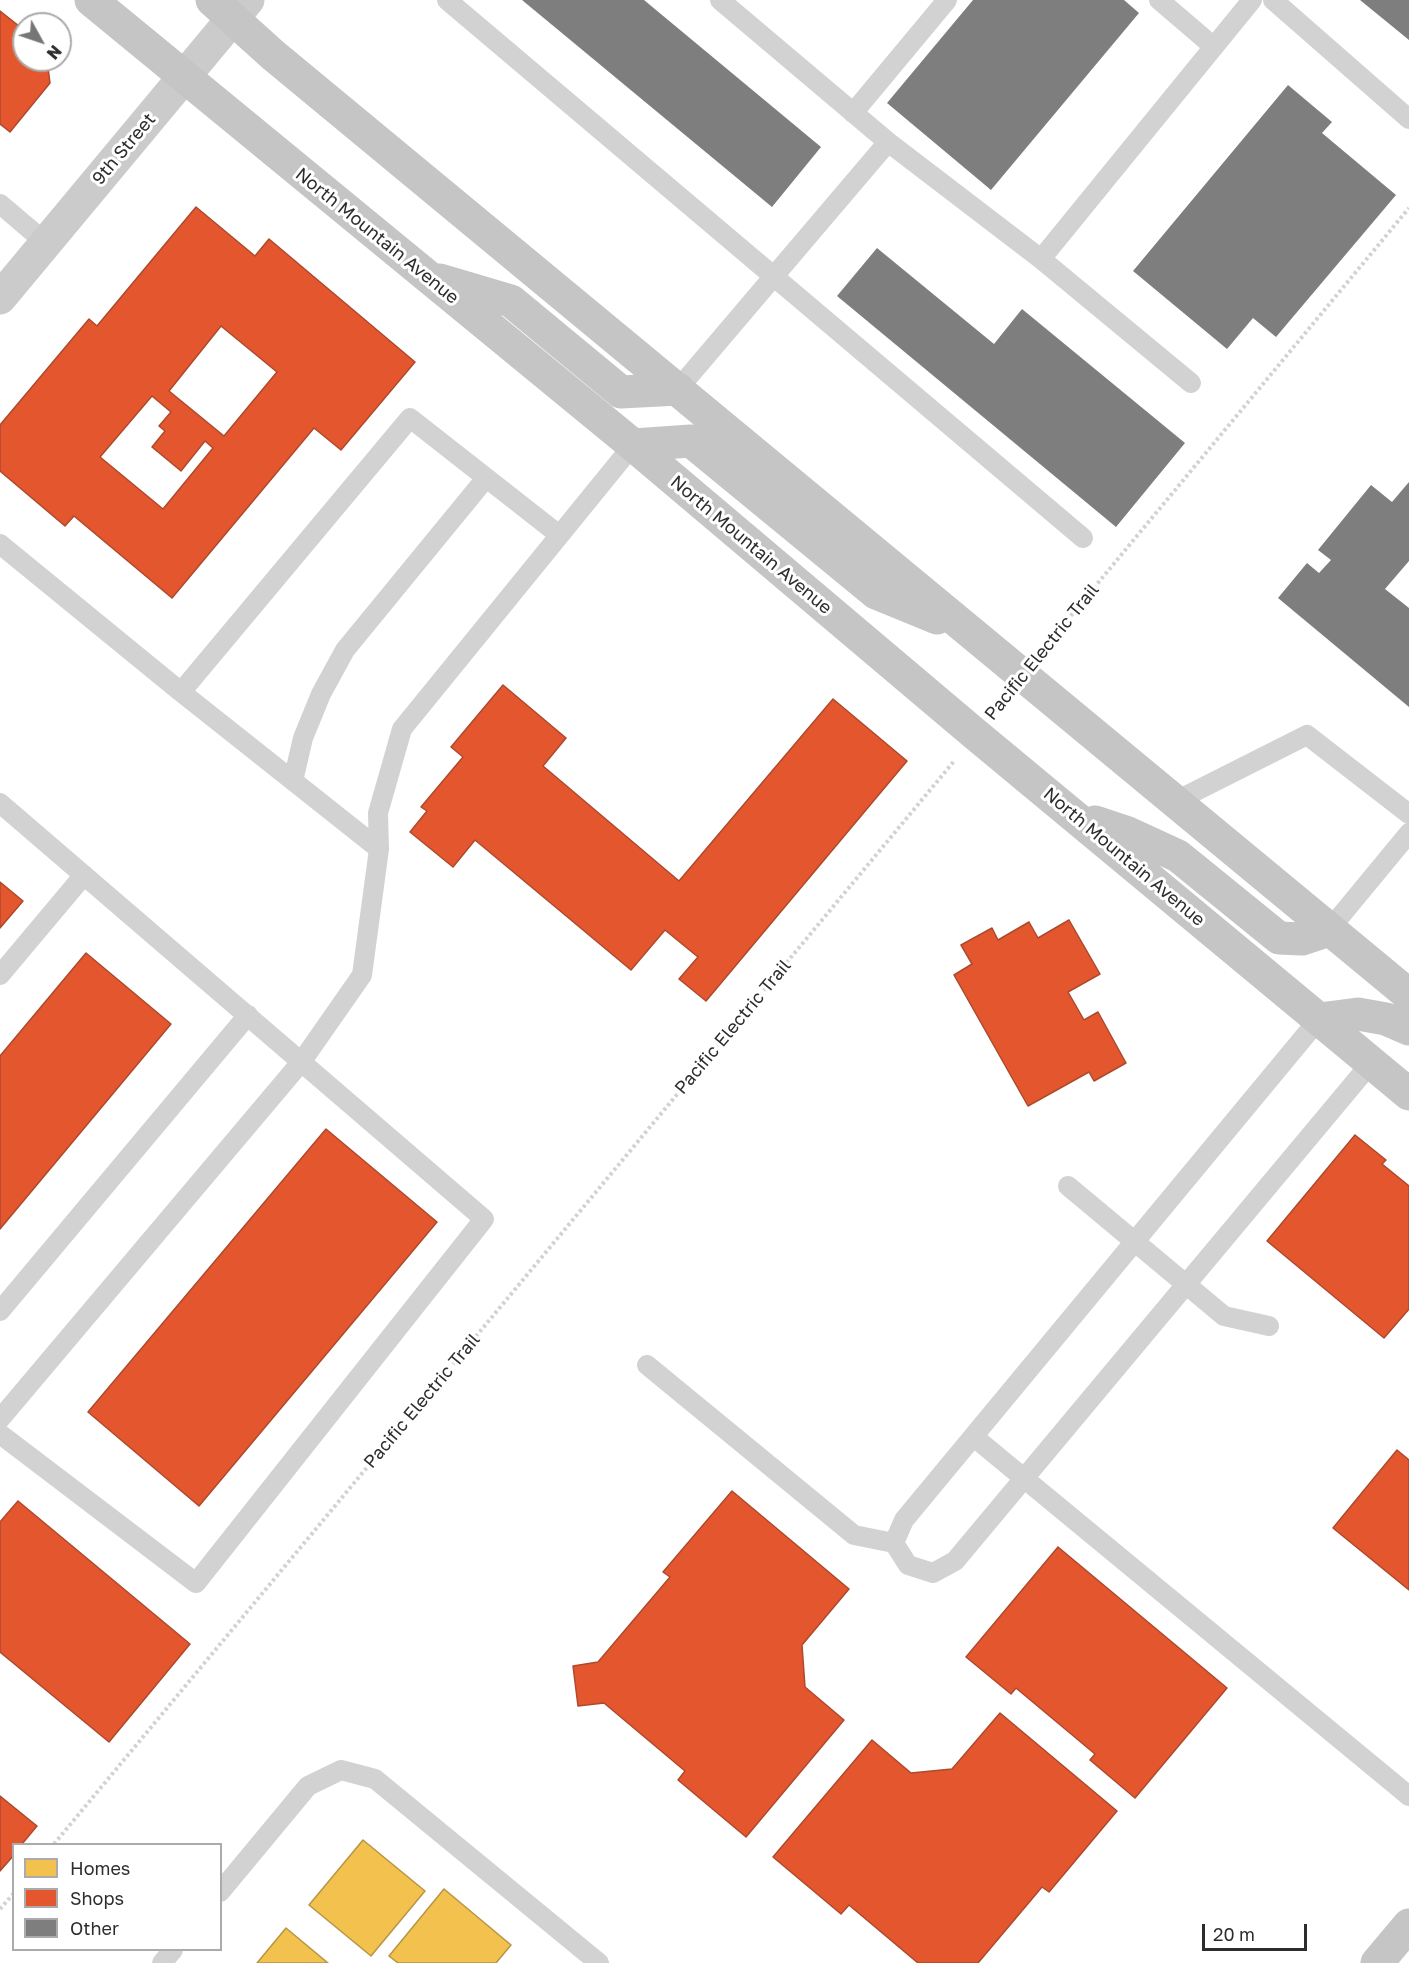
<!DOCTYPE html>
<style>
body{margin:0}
#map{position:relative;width:1409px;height:1963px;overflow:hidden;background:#fff;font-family:"Golos Text",sans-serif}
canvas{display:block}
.legend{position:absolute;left:12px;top:1843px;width:210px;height:108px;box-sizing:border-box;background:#fff;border:2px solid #ababab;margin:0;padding:8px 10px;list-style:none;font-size:18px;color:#2d2d2d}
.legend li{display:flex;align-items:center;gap:12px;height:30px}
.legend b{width:30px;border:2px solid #ababab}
.north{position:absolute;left:12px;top:12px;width:60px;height:60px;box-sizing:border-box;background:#fff;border:2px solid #ababab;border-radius:50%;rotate:130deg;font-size:16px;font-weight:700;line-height:24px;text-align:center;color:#2d2d2d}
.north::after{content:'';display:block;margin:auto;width:21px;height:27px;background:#767676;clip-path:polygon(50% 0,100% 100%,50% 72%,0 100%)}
.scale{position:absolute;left:1202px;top:1924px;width:105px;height:27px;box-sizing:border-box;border:3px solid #2d2d2d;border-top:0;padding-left:8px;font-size:18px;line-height:21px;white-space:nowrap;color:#2d2d2d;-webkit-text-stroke:4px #fff;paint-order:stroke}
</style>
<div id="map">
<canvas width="1409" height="1963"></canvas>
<ul class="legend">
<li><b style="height:16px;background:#f2c14e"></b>Homes</li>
<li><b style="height:16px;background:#e4572e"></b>Shops</li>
<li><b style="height:16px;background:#7e7e7e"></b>Other</li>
</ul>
<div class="north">N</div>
<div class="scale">20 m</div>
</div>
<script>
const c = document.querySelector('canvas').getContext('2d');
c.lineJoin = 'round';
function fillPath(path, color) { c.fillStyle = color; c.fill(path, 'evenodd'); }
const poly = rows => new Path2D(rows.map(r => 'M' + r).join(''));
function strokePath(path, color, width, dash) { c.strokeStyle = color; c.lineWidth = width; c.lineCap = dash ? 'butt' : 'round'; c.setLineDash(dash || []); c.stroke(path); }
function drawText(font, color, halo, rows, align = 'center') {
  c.font = font + ' "Golos Text",sans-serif'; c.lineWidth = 6; c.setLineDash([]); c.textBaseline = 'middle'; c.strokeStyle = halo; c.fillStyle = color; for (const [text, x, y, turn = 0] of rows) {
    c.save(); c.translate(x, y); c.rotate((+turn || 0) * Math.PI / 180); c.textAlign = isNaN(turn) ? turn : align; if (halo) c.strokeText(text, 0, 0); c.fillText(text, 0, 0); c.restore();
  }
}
const homes = poly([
 [363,1840,425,1891,371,1956,309,1905,363,1840],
 [444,1889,511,1945,496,1963,398,1963,389,1956,444,1889],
 [286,1928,328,1963,257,1963,286,1928]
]);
fillPath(homes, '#f2c14e');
strokePath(homes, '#b79544', 1.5);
const shops = poly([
 [0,11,24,30,24,60,47,60,50,83,10,132,0,124,0,11],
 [196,207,255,256,269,239,415,362,341,450,314,428,172,598,74,516,65,526,0,471,0,425,89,319,97,326,196,207],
 [221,326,277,372,224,436,169,391,221,326],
 [152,396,171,412,159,426,165,431,152,447,181,471,205,441,213,448,163,509,100,457,152,396],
 [503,685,566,738,543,766,679,881,833,699,907,761,706,1001,679,979,698,957,665,930,631,970,475,840,453,867,410,832,427,811,421,807,463,757,451,747,503,685],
 [0,882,23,901,0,928,0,882],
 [1069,920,1100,974,1068,992,1084,1020,1098,1012,1126,1063,1094,1081,1089,1072,1028,1106,954,975,972,964,961,945,992,928,998,940,1029,922,1038,938,1069,920],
 [86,953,171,1024,0,1229,0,1056,86,953],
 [326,1129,437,1222,199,1506,88,1412,326,1129],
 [1355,1135,1386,1160,1382,1164,1409,1186,1409,1309,1384,1338,1267,1241,1355,1135],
 [1397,1450,1409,1460,1409,1590,1333,1528,1397,1450],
 [732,1491,849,1589,802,1645,805,1687,844,1720,746,1837,678,1780,685,1771,604,1703,578,1706,573,1666,598,1662,670,1577,663,1572,732,1491],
 [18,1501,190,1644,109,1742,0,1652,0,1522,18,1501],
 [1058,1547,1227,1688,1135,1798,1090,1760,1095,1754,1016,1688,1011,1694,966,1657,1058,1547],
 [1000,1713,1117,1811,1049,1892,1042,1887,978,1963,918,1963,849,1905,841,1914,773,1857,872,1740,911,1773,952,1769,1000,1713],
 [0,1796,37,1826,22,1844,14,1844,14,1855,0,1871,0,1796]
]);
fillPath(shops, '#e4572e');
strokePath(shops, '#ad4a2e', 1.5);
fillPath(poly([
 [522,0,644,0,821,147,772,207],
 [973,0,1124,0,1139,13,991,190,887,103],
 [1360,0,1409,0,1409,40],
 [1288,85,1332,122,1322,133,1396,195,1276,337,1253,318,1227,349,1133,271],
 [877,248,994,344,1022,309,1185,443,1116,527,837,296],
 [1409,482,1409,561,1385,589,1409,608,1409,707,1278,598,1307,563,1319,573,1331,560,1318,550,1371,485,1392,502]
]), '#7e7e7e');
strokePath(poly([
 [1044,648,1409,208],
 [54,1844,955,760],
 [0,1909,14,1893]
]), '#d2d2d2', 4, [3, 3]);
strokePath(poly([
 [447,0,1083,538],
 [720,0,888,142,1041,259,1252,0],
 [1159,0,1214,47],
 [1273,0,1409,119],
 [853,113,947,0],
 [0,204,46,243],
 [1041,259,1191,383],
 [678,389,888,142],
 [0,544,181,692,410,418,558,534],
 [181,692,379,849],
 [293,781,303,738,321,694,345,650,486,478],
 [1174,802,1307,735,1409,814],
 [0,803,484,1219,196,1583,0,1434],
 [1329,930,1409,833],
 [0,975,84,875],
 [1319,1019,904,1520,894,1543,908,1565,933,1573,955,1561,1371,1063],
 [1068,1186,1224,1316,1269,1326],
 [0,1311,248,1015],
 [647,1365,854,1535,894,1543],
 [0,1419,302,1061,362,975,379,849,378,813,402,729,633,445],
 [974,1437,1409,1796],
 [220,1892,308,1786,341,1770,375,1779,599,1963],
 [162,1963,173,1950]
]), '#d2d2d2', 20);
strokePath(poly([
 [0,298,248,0]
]), '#cbcbcb', 33);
strokePath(poly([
 [91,0,633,445,975,734,1409,1094],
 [212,0,273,55,1409,995],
 [440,280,511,301,621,392,678,389],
 [633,445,691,441,876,593,937,618],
 [1095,822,1128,833,1178,856,1279,938,1302,939,1329,930],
 [1319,1019,1358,1014,1386,1019,1409,1029],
 [1377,1963,1409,1925]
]), '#c5c5c5', 33);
drawText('18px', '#2d2d2d', '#fff', [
 ["9th Street",124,149,-50],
 ["North Mountain Avenue",377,236,39],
 ["North Mountain Avenue",751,545,40],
 ["Pacific Electric Trail",1042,652,-51],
 ["North Mountain Avenue",1124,857,40],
 ["Pacific Electric Trail",733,1027,-50],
 ["Pacific Electric Trail",422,1401,-50]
]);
</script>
